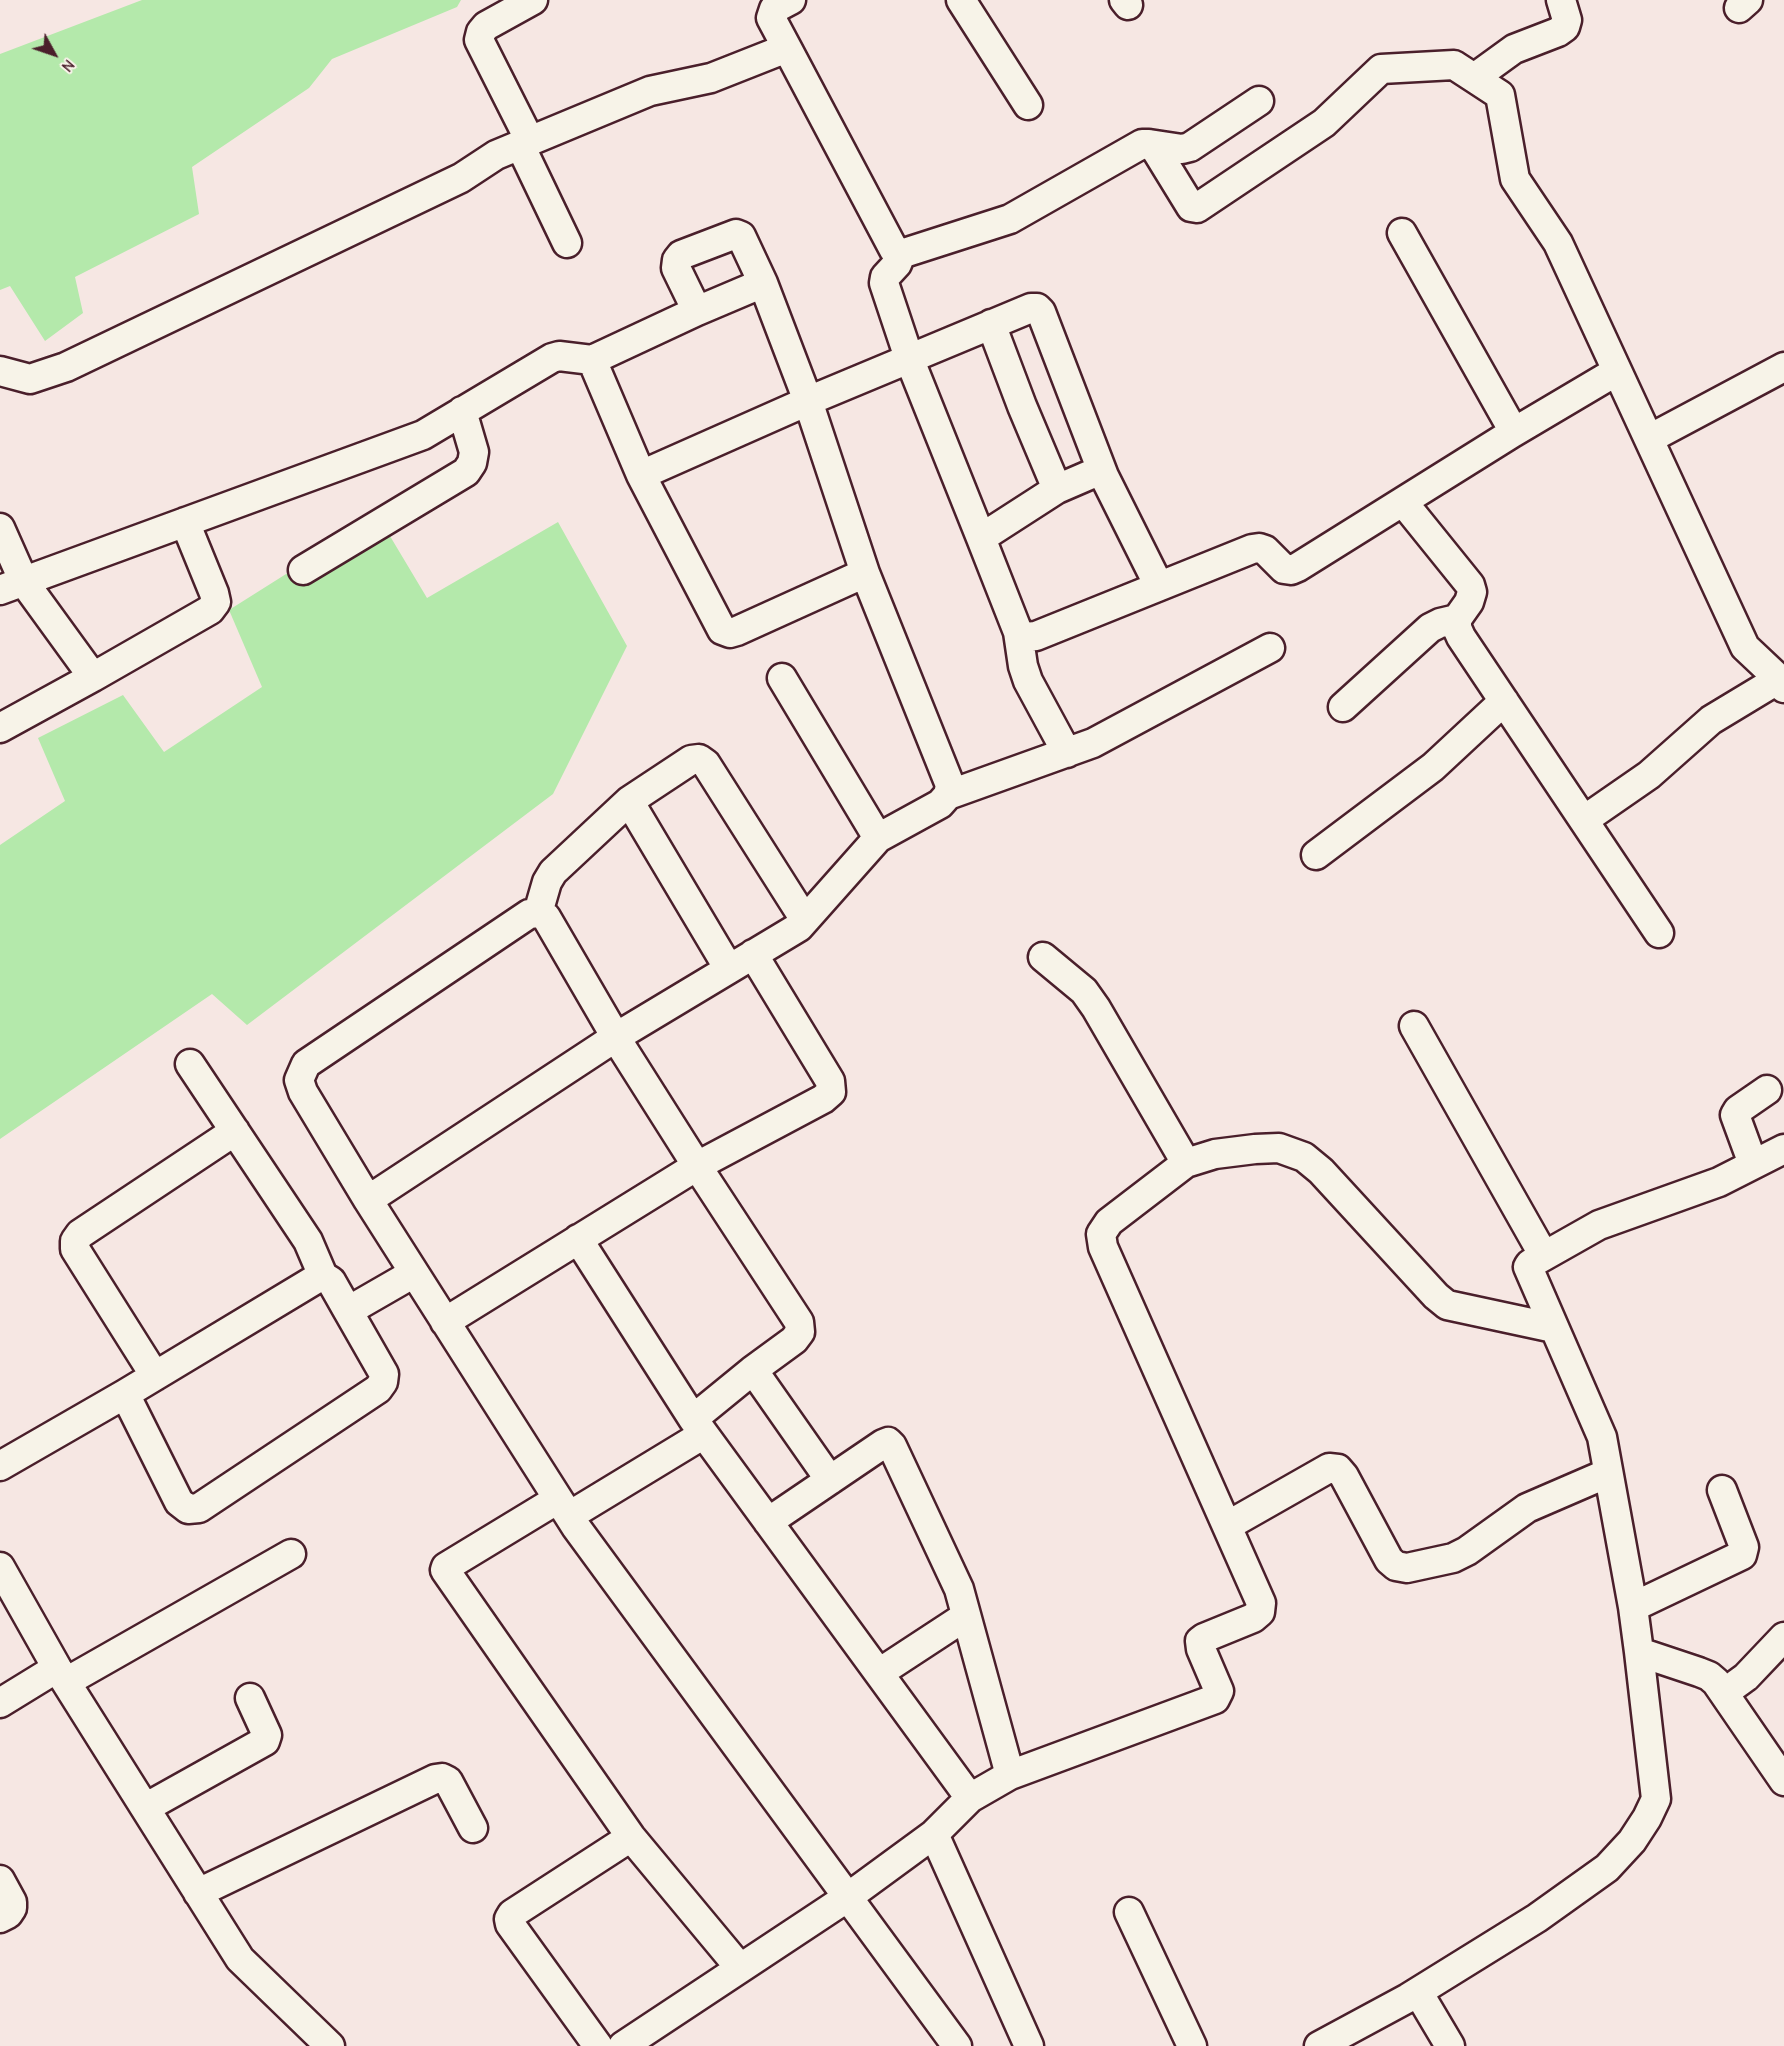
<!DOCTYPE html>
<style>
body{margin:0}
#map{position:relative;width:1784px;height:2046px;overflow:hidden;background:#f6e7e3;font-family:"Comic Neue",sans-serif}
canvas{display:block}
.north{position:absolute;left:24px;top:24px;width:60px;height:60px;-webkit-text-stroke:4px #f7f3e8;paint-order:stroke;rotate:130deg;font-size:16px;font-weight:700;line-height:24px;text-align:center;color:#4a1f2b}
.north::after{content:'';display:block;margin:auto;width:21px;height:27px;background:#4a1f2b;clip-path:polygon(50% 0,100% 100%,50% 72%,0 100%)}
</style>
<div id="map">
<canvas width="1784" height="2046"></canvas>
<div class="north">N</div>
</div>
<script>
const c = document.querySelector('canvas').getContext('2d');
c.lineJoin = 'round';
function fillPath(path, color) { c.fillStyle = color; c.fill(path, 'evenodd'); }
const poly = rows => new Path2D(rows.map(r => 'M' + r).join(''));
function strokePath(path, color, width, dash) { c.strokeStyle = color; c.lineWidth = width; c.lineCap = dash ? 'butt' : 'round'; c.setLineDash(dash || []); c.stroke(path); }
fillPath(poly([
 [142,0,461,0,457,7,332,59,309,88,192,167,199,214,75,277,83,313,45,341,10,286,0,290,0,54],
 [378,516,427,598,558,522,627,646,553,794,247,1025,212,994,0,1139,0,845,65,801,38,738,123,695,164,752,262,687,229,610]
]), '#b4e9ab');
const minor = poly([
 [961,0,1028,105],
 [1124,0,1128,5],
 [1739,8,1748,0],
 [787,48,894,250,901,254,1010,219,1142,144,1149,144,1156,150,1191,207,1197,208,1324,123,1381,69,1454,65,1474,78,1500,95,1515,179,1558,243,1745,647,1779,679,1784,688],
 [1474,78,1514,49,1558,32,1565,27,1567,20,1561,0],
 [530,141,479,40,481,32,486,26,533,0],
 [1149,144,1182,149,1190,147,1259,101],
 [520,145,567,243],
 [1402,233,1514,432],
 [901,254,897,264,885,277,884,283,909,358,981,538,1018,632,1026,637,1036,636,1252,549,1259,548,1265,550,1284,569,1291,570,1298,567,1514,432,1617,371],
 [991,324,1022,406,1057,489],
 [592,360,641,475,722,630,730,633,737,631,865,573],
 [0,371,30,379,66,367,461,178,496,155,650,91,711,78,787,48,771,18,774,9,791,0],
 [1649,439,1784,367],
 [641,475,808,401,1031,308,1037,308,1041,312,1104,476,1159,586],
 [1403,502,1470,585,1472,592,1469,602,1457,619,1457,628,1461,637,1659,933],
 [0,528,24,582,93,677,0,728],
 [981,538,1057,489,1101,470],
 [303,570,466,472,472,463,474,452,462,411],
 [0,590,423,435,552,358,559,356,592,360,697,311,763,283],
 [1018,632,1023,666,1028,681,1067,753],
 [93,677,210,610,216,602,214,593,185,522],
 [782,678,878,838],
 [1343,707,1430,628,1440,623,1457,619],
 [948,795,1093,743,1270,648],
 [629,801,729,969],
 [1584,820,1649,775,1711,720,1779,679],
 [1316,855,1433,767,1504,701],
 [538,913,547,882,553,872,629,801,691,760,699,759,706,764,805,920],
 [1043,957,1084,991,1096,1008,1186,1163],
 [1414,1026,1544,1256],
 [190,1064,308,1241,323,1276],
 [1753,1164,1735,1115,1738,1110,1767,1090],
 [368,1200,616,1037,799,927,878,838,940,804,948,795,950,785,865,573,808,401,763,283,741,236,736,234,681,255,677,260,676,268,697,311],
 [578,1239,693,1419],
 [445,1322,697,1166,823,1099,831,1092,830,1081,753,954],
 [753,1370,830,1480],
 [155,1376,75,1249,75,1241,80,1234,235,1131],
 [125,1394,179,1502,188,1509,199,1508,378,1389,383,1382,384,1374,348,1311],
 [0,1466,125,1394,316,1279,323,1276,331,1281,348,1311,414,1273],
 [558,1499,446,1567,445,1570,631,1837,740,1968],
 [569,1516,704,1434],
 [768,1522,883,1444,888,1442,892,1446,959,1589,1010,1775],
 [1227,1526,1329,1468,1338,1469,1344,1476,1389,1560,1396,1566,1407,1568,1453,1558,1467,1551,1527,1508,1608,1473],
 [0,1567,57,1668,240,1959,330,2046],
 [1633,1607,1742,1555,1744,1547,1722,1490],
 [1639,1652,1699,1672,1709,1676,1716,1682,1784,1781],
 [879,1673,966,1616],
 [66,1682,291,1554],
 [1724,1693,1746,1677,1784,1637],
 [0,1703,57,1668],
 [970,1798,1010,1775,1215,1699,1219,1691,1201,1649,1200,1641,1204,1638,1253,1618,1260,1612,1261,1603,1103,1247,1101,1234,1109,1222,1186,1163,1215,1154,1255,1149,1279,1148,1304,1157,1321,1171,1436,1296,1447,1305,1554,1328],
 [145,1808,265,1741,267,1735,250,1698],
 [0,1880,12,1902,12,1908,8,1914,0,1918],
 [198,1893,435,1779,442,1778,448,1781,473,1828],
 [1129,1912,1192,2046],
 [1418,1992,1450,2046],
 [598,2046,510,1924,509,1919,512,1914,631,1837],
 [623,2046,848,1897,934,1834],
 [957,2046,576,1527,368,1200,303,1092,299,1080,306,1064,529,914,538,913,546,917,621,1046,697,1166,799,1322,800,1332,794,1340,753,1370,693,1419,970,1798,934,1834,1029,2046],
 [1319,2046,1408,1998,1537,1918,1607,1868,1632,1841,1647,1818,1656,1799,1639,1652,1633,1607,1602,1437,1528,1267,1530,1264,1599,1225,1719,1182,1784,1149]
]);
strokePath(minor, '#4a1f2b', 33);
strokePath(minor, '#f7f3e8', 28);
</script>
